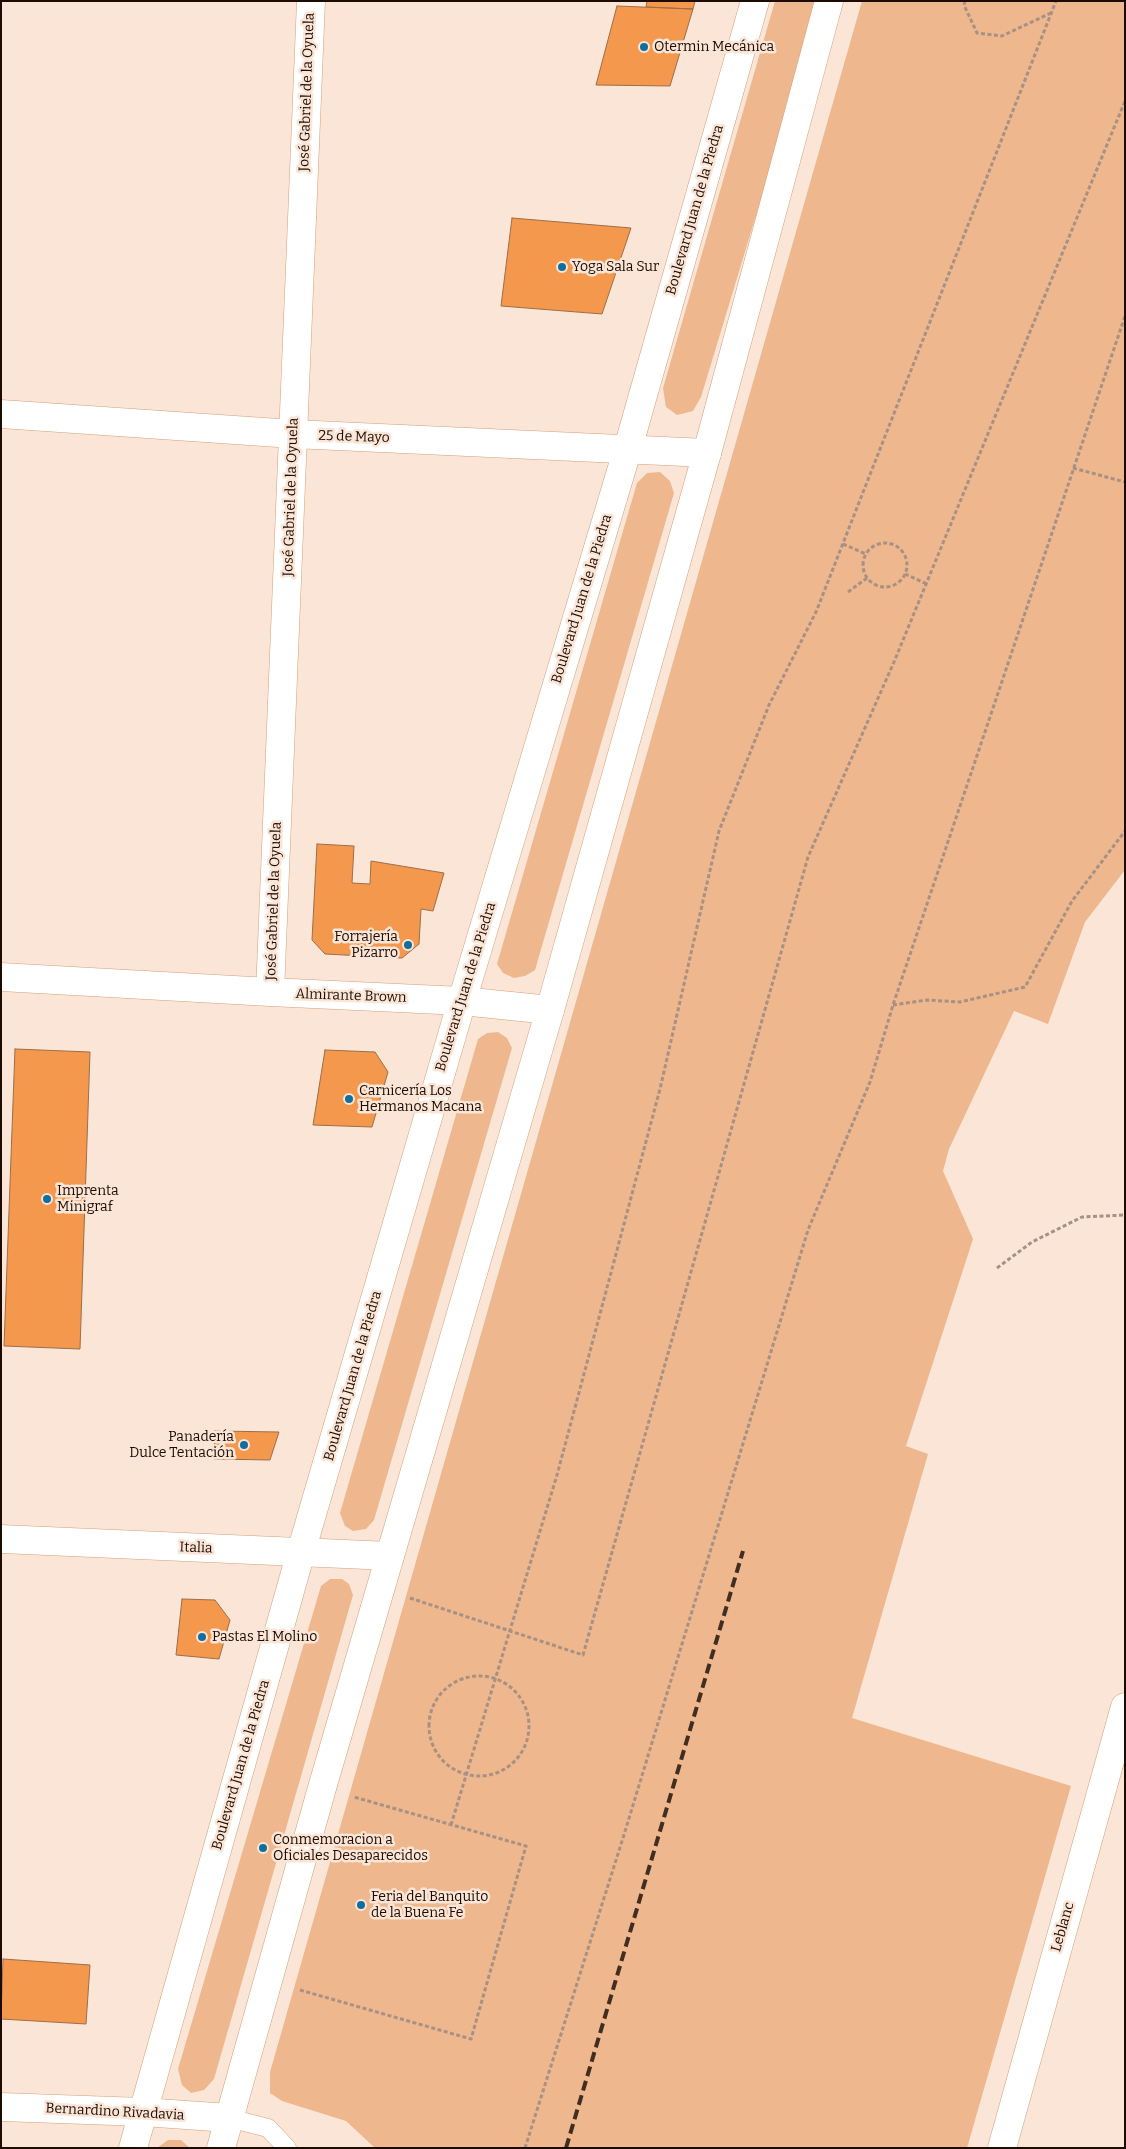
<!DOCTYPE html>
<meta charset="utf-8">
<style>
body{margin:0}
#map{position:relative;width:1126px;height:2149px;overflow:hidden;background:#fbe5d6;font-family:Bitter,serif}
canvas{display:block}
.frame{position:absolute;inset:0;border:2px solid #1d0b00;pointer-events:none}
</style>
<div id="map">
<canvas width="1126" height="2149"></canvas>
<div class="frame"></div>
</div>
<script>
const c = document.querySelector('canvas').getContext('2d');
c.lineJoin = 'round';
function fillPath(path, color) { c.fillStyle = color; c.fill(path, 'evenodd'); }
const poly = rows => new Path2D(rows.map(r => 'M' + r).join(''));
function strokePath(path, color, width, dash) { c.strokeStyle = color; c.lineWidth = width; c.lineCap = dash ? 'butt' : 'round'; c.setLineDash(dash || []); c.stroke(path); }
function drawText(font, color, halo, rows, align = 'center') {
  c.font = font + ' Bitter,serif'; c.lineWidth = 5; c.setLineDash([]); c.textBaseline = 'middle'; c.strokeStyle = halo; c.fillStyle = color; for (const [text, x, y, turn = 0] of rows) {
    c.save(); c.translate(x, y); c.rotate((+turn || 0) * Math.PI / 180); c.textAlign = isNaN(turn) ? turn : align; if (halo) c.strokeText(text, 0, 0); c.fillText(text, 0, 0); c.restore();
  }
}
fillPath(poly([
 [775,1,821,1,701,397,693,411,677,415,666,407,663,388],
 [862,1,1125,1,1125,870,1085,922,1048,1024,1014,1011,949,1149,943,1171,973,1239,906,1446,928,1454,852,1718,1071,1786,967,2148,375,2148,346,2121,282,2101,270,2093,270,2072],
 [660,472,670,481,674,493,535,970,525,976,514,978,503,973,497,964,637,483,647,473],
 [498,1032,507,1038,512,1048,374,1520,366,1529,353,1531,345,1526,340,1513,478,1039,487,1033],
 [330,1579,342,1579,349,1584,353,1595,214,2079,204,2090,191,2093,182,2085,178,2069,321,1586],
 [168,2140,181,2140,190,2148,157,2148]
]), '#efb78d');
const building = poly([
 [647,1,695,1,693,9,646,7,647,1],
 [617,6,693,9,670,86,596,85,617,6],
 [512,218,631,228,602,314,501,306,512,218],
 [317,844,354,846,352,883,370,884,371,861,444,873,433,911,421,909,419,944,402,958,325,954,312,940,317,844],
 [15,1049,90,1052,80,1349,4,1346,15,1049],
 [325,1050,375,1052,388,1072,372,1127,313,1125,325,1050],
 [215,1431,279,1432,270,1460,214,1459,215,1431],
 [182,1599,215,1600,230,1620,219,1659,176,1655,182,1599],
 [3,1959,90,1965,86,2024,1,2019,3,1959]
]);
fillPath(building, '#f3984d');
strokePath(building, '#9d6d48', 1);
const service = poly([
 [229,2118,268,2128,287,2148]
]);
const minor = poly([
 [1,414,293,434,707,453],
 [1,977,270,992,462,1001,550,1010],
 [270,992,311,1],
 [1,1539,390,1556],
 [1,2107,143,2112,229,2118],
 [1002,2148,1125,1707]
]);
const secondary = poly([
 [133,2148,301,1552,462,1001,628,448,755,1],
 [221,2148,322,1788,550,1010,707,453,829,1]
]);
strokePath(service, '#d3a079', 19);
strokePath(minor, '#d3a079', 29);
strokePath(secondary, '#d3a079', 29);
strokePath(poly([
 [965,1,964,5,977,33,1002,36,1051,13],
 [1073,468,1125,482],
 '863 565a22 22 0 1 1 44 0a22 22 0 1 1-44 0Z',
 [843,544,866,554],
 [905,574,927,584],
 [848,592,867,578],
 [893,1005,927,1000,960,1002,1025,987,1072,901,1125,831],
 [997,1268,1032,1242,1082,1217,1125,1215],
 [410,1598,583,1655,808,857,894,662,1125,101],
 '429 1726a50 50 0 1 1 100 0a50 50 0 1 1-100 0Z',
 [451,1825,557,1475,660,1089,719,831,769,705,816,612,1056,1],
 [300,1990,471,2039,526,1846,354,1797],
 [525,2148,623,1838,808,1230,870,1082,893,1005,1125,316]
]), '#a69184', 3, [4, 2.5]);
strokePath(service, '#fff', 18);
strokePath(minor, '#fff', 28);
strokePath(secondary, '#fff', 28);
strokePath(poly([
 [566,2148,743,1551]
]), '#412e22', 4, [10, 5]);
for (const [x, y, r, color] of [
 [644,47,5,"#126e9d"],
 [562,267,5,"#126e9d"],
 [408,945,5,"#126e9d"],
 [349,1099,5,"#126e9d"],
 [47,1199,5,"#126e9d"],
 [244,1445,5,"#126e9d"],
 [202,1637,5,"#126e9d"],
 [263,1848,5,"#126e9d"],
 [361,1905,5,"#126e9d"]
]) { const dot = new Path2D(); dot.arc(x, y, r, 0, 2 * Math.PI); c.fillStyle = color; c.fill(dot); strokePath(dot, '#fbe5d6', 2); }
drawText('14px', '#1d0b00', '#fbe5d6', [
 ["Otermin Mecánica",654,47],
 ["Yoga Sala Sur",572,267],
 ["Forrajería",398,937,"right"],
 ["Pizarro",398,953,"right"],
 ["Carnicería Los",359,1091],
 ["Hermanos Macana",359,1107],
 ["Imprenta",57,1191],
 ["Minigraf",57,1207],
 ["Panadería",234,1437,"right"],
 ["Dulce Tentación",234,1453,"right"],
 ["Pastas El Molino",212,1637],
 ["Conmemoracion a",273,1840],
 ["Oficiales Desaparecidos",273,1856],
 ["Feria del Banquito",371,1897],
 ["de la Buena Fe",371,1913]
], 'left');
drawText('14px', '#1d0b00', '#fbe5d6', [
 ["José Gabriel de la Oyuela",307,92,-88],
 ["Boulevard Juan de la Piedra",695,210,-74],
 ["25 de Mayo",354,437,2],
 ["José Gabriel de la Oyuela",291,497,-88],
 ["Boulevard Juan de la Piedra",582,599,-73],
 ["José Gabriel de la Oyuela",274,901,-88],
 ["Boulevard Juan de la Piedra",466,987,-73],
 ["Almirante Brown",351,996,2],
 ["Boulevard Juan de la Piedra",353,1376,-74],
 ["Italia",196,1548,2],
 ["Boulevard Juan de la Piedra",241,1765,-74],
 ["Leblanc",1063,1927,-74],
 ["Bernardino Rivadavia",115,2112,3]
]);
</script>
